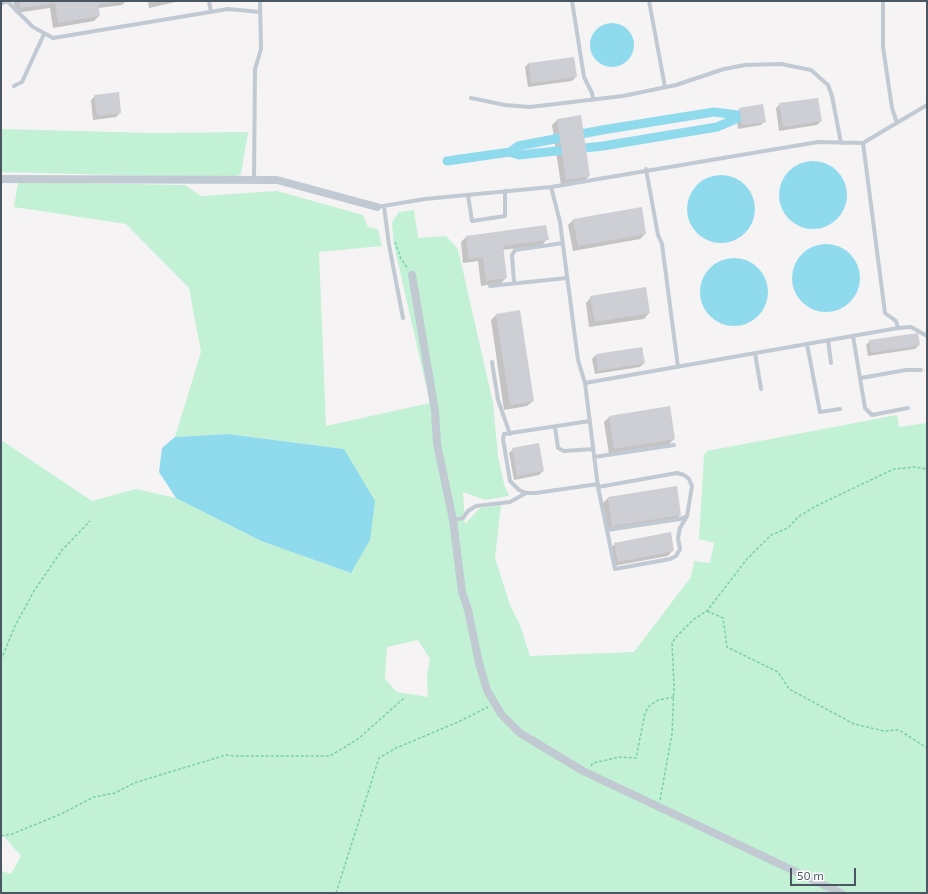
<!DOCTYPE html>
<style>
body{margin:0}
#map{position:relative;width:928px;height:894px;overflow:hidden;background:#f5f3f3;font-family:"Exo 2",sans-serif}
canvas{display:block}
.frame{position:absolute;inset:0;border:2px solid #4a5661;pointer-events:none}
.scale{position:absolute;left:790px;top:868px;width:66px;height:18px;box-sizing:border-box;border:2px solid #4a5661;border-top:0;padding-left:5px;font-size:12px;line-height:14px;white-space:nowrap;color:#4a5661;-webkit-text-stroke:3px #fff;paint-order:stroke}
</style>
<div id="map">
<canvas width="928" height="894"></canvas>
<div class="frame"></div>
<div class="scale">50 m</div>
</div>
<script>
const c = document.querySelector('canvas').getContext('2d');
c.lineJoin = 'round';
function fillPath(path, color) { c.fillStyle = color; c.fill(path, 'evenodd'); }
const poly = rows => new Path2D(rows.map(r => 'M' + r).join(''));
function strokePath(path, color, width, dash) { c.strokeStyle = color; c.lineWidth = width; c.lineCap = dash ? 'butt' : 'round'; c.setLineDash(dash || []); c.stroke(path); }
fillPath(poly([
 [1,129,152,133,248,132,241,174,232,178,1,172],
 [18,182,185,185,201,196,277,191,363,215,368,227,378,229,382,246,319,252,326,426,430,403,394,245,392,222,399,212,414,210,418,238,446,236,458,249,493,403,498,456,504,484,509,496,485,500,463,492,465,524,480,508,501,505,495,558,510,605,520,625,530,656,634,652,691,577,694,561,710,563,714,543,699,539,704,455,707,451,897,415,899,427,927,423,927,893,1,893,1,871,11,874,21,856,1,833,1,440,92,501,136,489,176,498,261,541,351,573,344,449,228,434,175,437,201,352,189,288,126,224,14,207],
 [418,640,430,659,427,676,428,697,397,692,385,679,387,647]
]), '#c3f1d5');
fillPath(poly([
 '590 45a22 22 0 1 1 44 0a22 22 0 1 1-44 0Z',
 '779 195a34 34 0 1 1 68 0a34 34 0 1 1-68 0Z',
 '687 209a34 34 0 1 1 68 0a34 34 0 1 1-68 0Z',
 '792 278a34 34 0 1 1 68 0a34 34 0 1 1-68 0Z',
 '700 292a34 34 0 1 1 68 0a34 34 0 1 1-68 0Z',
 [228,434,344,449,375,501,370,540,351,573,261,541,176,498,159,472,162,448,175,437]
]), '#90daee');
fillPath(poly([
 [13,1,126,1,122,5,98,8,99,16,94,21,53,28,50,8,15,13],
 [148,1,180,1,149,8],
 [529,63,576,77,572,81,528,87,525,67],
 [95,96,120,113,116,117,93,120,91,100],
 [780,104,821,121,817,125,779,131,776,108],
 [740,109,765,121,761,125,738,129,736,113],
 [558,119,589,176,584,181,561,185,552,125],
 [573,220,645,234,640,239,573,251,568,225],
 [466,237,547,239,542,245,502,250,506,278,501,283,481,286,478,261,463,263,461,242],
 [645,288,649,313,644,319,589,327,586,303,591,297],
 [496,315,533,401,527,406,504,410,491,320],
 [870,341,919,345,915,349,868,356,866,345],
 [642,348,644,363,640,367,595,374,592,359,596,355],
 [609,417,674,439,669,444,609,454,604,422],
 [513,449,543,471,539,475,514,480,509,453],
 [608,498,680,515,675,521,607,531,603,503],
 [615,544,673,550,668,556,613,566,609,549]
]), '#0003');
strokePath(poly([
 [510,152,519,155,603,146,717,127,738,118],
 [447,161,510,152,518,146,602,130,714,112,738,115]
]), '#90daee', 9);
fillPath(poly([
 [19,1,114,1,114,2,98,4,100,16,58,23,55,3,21,8],
 [574,57,577,77,531,83,529,63],
 [119,92,121,113,97,116,94,95],
 [818,98,822,121,783,127,779,103],
 [763,104,766,122,742,125,739,108],
 [581,115,590,176,566,180,557,119],
 [642,207,646,234,578,246,573,219],
 [546,225,549,240,503,246,507,278,486,281,483,257,469,259,466,236],
 [646,287,650,313,595,322,590,296],
 [520,310,534,401,510,405,496,314],
 [918,333,920,345,871,353,869,340],
 [642,347,645,363,598,371,596,354],
 [670,406,675,439,614,449,609,416],
 [539,443,544,471,517,476,512,448],
 [677,486,681,515,612,526,608,497],
 [671,532,674,551,618,562,614,543]
]), '#cdcfd5');
strokePath(poly([
 [395,242,401,259,408,269],
 [707,611,723,618,727,647,778,672,789,689,854,724,884,731,899,730,927,748],
 [1,660,15,626,34,591,62,550,90,521],
 [591,766,593,763,620,757,636,758,645,713,649,706,658,700,674,697],
 [660,800,672,734,674,685,672,643,676,637,694,619,707,611,747,559,771,535,788,528,798,517,818,505,894,469,915,467,927,469],
 [1,836,12,834,61,814,94,797,115,793,134,783,226,755,237,756,330,756,358,739,404,698],
 [336,893,379,758,396,748,458,722,488,707]
]), '#7ad0a6', 1.5, [3, 2]);
strokePath(poly([
 [7,1,33,27,53,38,228,9,260,12],
 [209,1,211,12],
 [572,1,584,77,592,93,593,99],
 [649,1,665,87],
 [883,1,883,47,892,108,897,123],
 [1,4,7,1],
 [14,86,22,82,44,34],
 [471,98,505,105,530,107,623,96,676,85,724,69,745,65,781,64,811,70,828,85,832,96,841,143],
 [863,143,885,313,896,321,898,328],
 [646,169,658,235,662,244,678,367],
 [254,180,255,69,261,49,260,1],
 [551,187,560,222,578,360,585,383,598,487,615,569,670,559,676,556,680,549,678,538,680,528,687,516],
 [468,195,472,221,505,216,505,191],
 [384,206,389,245,403,318],
 [377,207,425,199,551,187,818,142,863,143,927,105],
 [514,283,512,255,515,250,563,243],
 [490,286,567,278],
 [853,336,865,408,872,415,908,408],
 [828,340,831,363],
 [807,344,820,412,840,409],
 [755,353,761,389],
 [492,362,498,400,510,434],
 [861,378,906,370,921,370],
 [585,383,898,328,911,327,927,336],
 [590,421,504,434,503,439,510,481,519,490,526,493,536,493,598,484],
 [555,427,558,448,564,451,593,449],
 [594,457,674,445],
 [598,487,677,473,684,475,689,479,692,486,687,516,680,519,607,530],
 [453,520,463,518,468,511,476,506,510,502,526,493]
]), '#c1cad2', 4);
strokePath(poly([
 [1,179,277,180,377,207],
 [412,275,435,411,437,444,453,520,462,592,468,610,479,663,487,690,501,714,520,733,583,771,841,893]
]), '#c1cad2', 8);
</script>
